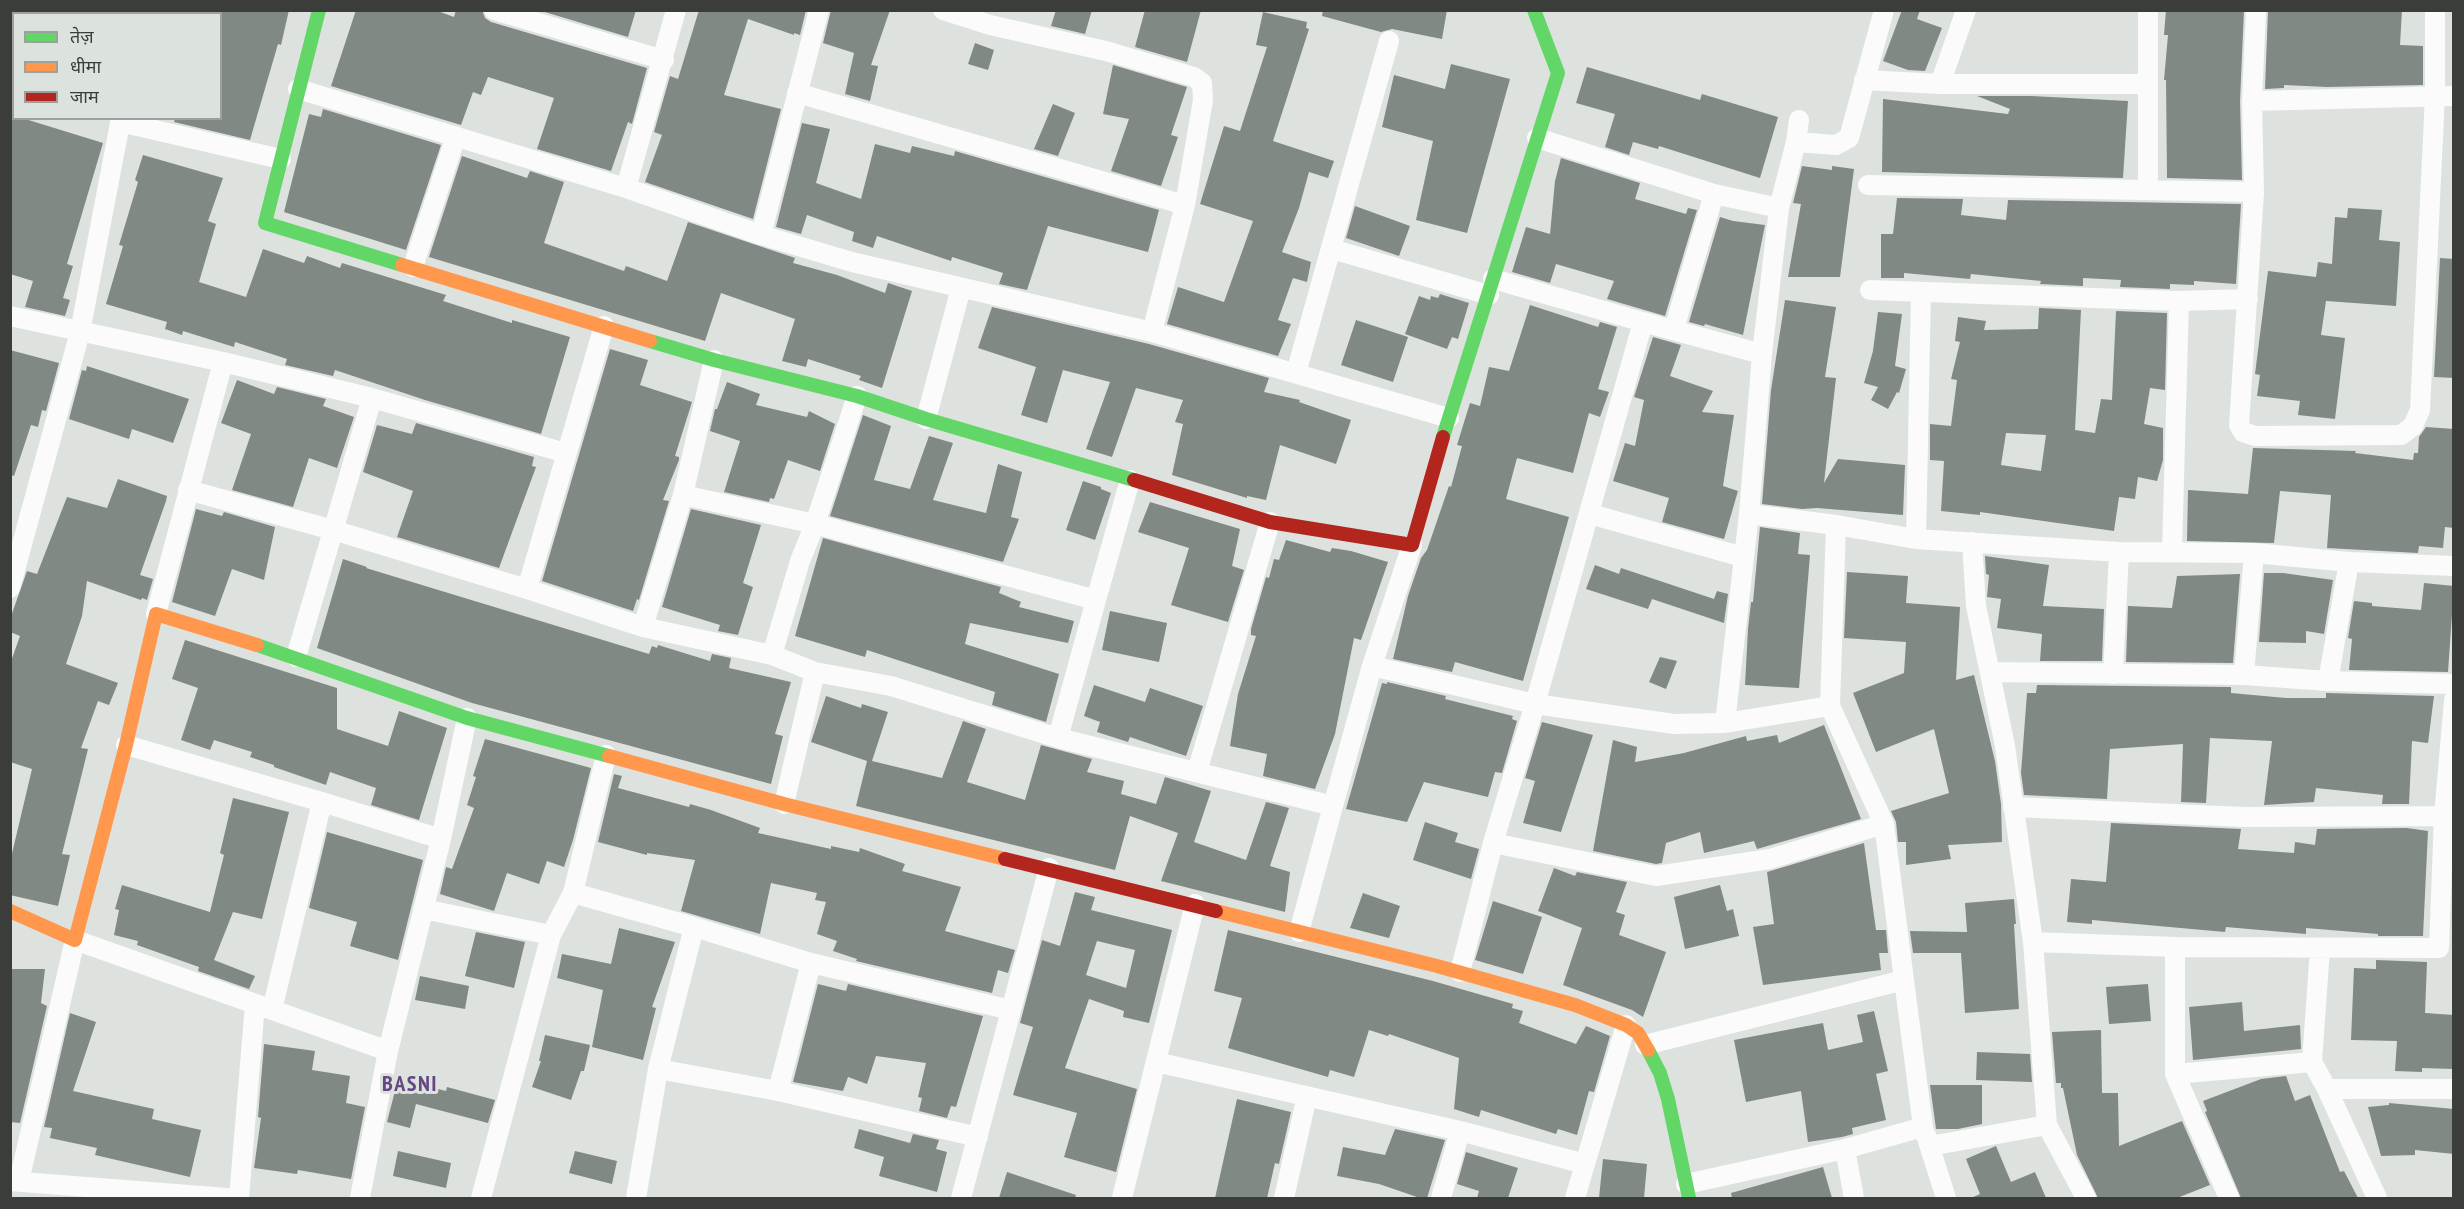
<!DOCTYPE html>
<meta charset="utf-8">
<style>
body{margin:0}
#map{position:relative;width:2464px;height:1209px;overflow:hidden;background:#dde2df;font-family:"PT Sans Narrow","Noto Sans Devanagari",sans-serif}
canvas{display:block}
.frame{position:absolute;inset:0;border:12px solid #3b3d3b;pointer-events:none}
.legend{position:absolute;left:12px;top:12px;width:210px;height:108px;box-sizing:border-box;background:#dce3de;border:2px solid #9ca19d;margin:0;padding:8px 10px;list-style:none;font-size:18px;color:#3b3d3b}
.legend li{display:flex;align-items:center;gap:12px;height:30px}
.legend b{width:30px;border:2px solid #9ca19d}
</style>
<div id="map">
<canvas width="2464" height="1209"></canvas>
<div class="frame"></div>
<ul class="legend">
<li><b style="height:8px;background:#63d668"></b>तेज़</li>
<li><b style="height:8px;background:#ff974d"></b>धीमा</li>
<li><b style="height:8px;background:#b3261e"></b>जाम</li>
</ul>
</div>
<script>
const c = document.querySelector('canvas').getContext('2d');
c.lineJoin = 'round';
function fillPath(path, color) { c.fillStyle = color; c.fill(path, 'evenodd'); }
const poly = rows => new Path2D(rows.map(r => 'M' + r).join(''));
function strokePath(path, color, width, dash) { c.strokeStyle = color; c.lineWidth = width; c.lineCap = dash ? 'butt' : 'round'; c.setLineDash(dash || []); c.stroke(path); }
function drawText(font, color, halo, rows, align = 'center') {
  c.font = font + ' "PT Sans Narrow",sans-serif'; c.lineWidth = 6; c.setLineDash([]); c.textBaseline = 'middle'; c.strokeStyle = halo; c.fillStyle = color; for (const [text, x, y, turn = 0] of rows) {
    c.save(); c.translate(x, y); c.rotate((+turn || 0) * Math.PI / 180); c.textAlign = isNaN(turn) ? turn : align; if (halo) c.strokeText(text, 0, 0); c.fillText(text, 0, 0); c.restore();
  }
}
fillPath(poly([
 [220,10,289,10,281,45,278,44,250,140,174,122,175,118,220,118],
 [356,10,435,10,454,17,456,10,482,10,485,18,491,22,647,68,632,124,628,122,611,171,537,149,554,98,488,77,481,95,473,92,461,125,331,86],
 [538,10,636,10,628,37],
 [699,10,806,10,800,35,794,33,794,35,748,19,724,95,781,109,753,219,645,182,662,135,654,132,670,76,678,79],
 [831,10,890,10,871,65,878,66,870,101,845,94,854,53,823,43],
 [1056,10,1092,10,1085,34,1051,26],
 [1145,10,1201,10,1187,62,1135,47],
 [1323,10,1447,10,1442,39,1392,29,1381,32,1322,16],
 [1902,10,1920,10,1917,19,1942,28,1925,71,1908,70,1883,61],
 [2166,10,2244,10,2240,101,2242,180,2167,178,2166,80,2164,80,2168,35,2164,35],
 [2268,10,2402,10,2400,45,2423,46,2423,85,2327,87,2284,85,2284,88,2265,89],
 [1263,12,1307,22,1306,28,1309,29,1273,141,1334,161,1328,178,1309,172,1299,208,1282,252,1311,262,1307,282,1293,278,1278,320,1291,324,1278,356,1167,324,1178,287,1224,302,1253,221,1200,204,1224,126,1240,131,1267,47,1256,45],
 [975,43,994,50,988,70,968,64],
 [1451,64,1510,79,1467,233,1416,220,1433,141,1382,127,1394,75,1445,89],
 [1113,65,1187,87,1171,135,1178,137,1161,186,1111,171,1129,119,1103,114],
 [1587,67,1700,100,1702,94,1778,117,1760,178,1659,146,1658,149,1633,142,1629,155,1605,147,1615,114,1576,103],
 [1977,96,2031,96,2128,101,2123,178,1882,172,1883,99,2008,114,2010,109],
 [1053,104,1075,113,1058,156,1034,149],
 [323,109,441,145,406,250,284,212,309,114,321,117],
 [10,114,14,116,14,118,22,118,103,143,67,264,73,266,63,298,70,300,65,316,25,307,33,281,10,274],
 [802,123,830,129,816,183,861,199,875,144,910,153,912,146,954,156,955,151,1159,210,1148,252,1048,226,1027,290,999,284,1003,273,952,257,951,261,877,236,873,248,852,241,854,232,807,215,801,234,776,227],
 [143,155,223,178,208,221,216,224,199,282,246,297,263,249,304,263,307,256,340,268,342,263,446,295,443,301,512,323,512,320,570,337,541,434,425,400,335,370,333,376,285,365,287,359,235,342,234,347,183,331,182,335,165,329,167,322,106,304,123,246,119,245,138,182,135,180],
 [462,156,527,178,530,171,564,182,544,243,624,271,626,266,667,281,688,222,795,258,793,263,837,275,885,293,888,283,912,291,882,388,859,380,861,376,808,359,806,367,782,361,795,319,721,293,705,341,429,257],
 [1561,158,1640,183,1635,199,1686,214,1688,208,1697,210,1665,316,1607,299,1614,281,1556,264,1550,283,1512,272,1526,227,1550,234,1555,181],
 [1802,166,1832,170,1832,166,1854,169,1840,277,1788,277,1801,204,1793,203],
 [1897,198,1963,199,1961,215,2006,220,2008,200,2241,204,2236,284,2194,281,2194,285,2170,284,2170,289,2120,287,2121,280,2083,278,2083,286,2040,284,2041,281,1971,274,1970,279,1904,273,1904,278,1881,278,1881,234,1893,234],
 [1355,206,1410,226,1399,256,1346,238],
 [2348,208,2382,210,2379,240,2400,242,2396,306,2326,301,2321,335,2345,338,2335,419,2298,415,2300,401,2257,396,2260,375,2255,374,2268,271,2316,277,2318,262,2332,264,2335,217,2347,218],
 [1720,217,1733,221,1765,225,1743,335,1705,324,1704,326,1689,322],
 [2440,258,2454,259,2454,378,2434,377],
 [1440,294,1469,303,1458,339,1452,337,1447,349,1405,334,1419,296,1430,300,1431,296,1438,298],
 [1785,300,1836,307,1825,377,1836,378,1824,483,1838,459,1905,465,1903,515,1817,508,1802,509,1762,504,1771,390],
 [1530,305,1598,327,1600,322,1617,327,1598,389,1609,392,1600,417,1589,413,1573,473,1517,458,1506,499,1569,517,1523,681,1455,662,1452,672,1393,659,1408,596,1421,558,1427,550,1449,486,1451,487,1462,446,1457,445,1470,403,1480,406,1489,367,1509,371],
 [992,307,1149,344,1269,378,1264,392,1300,400,1299,402,1351,420,1336,464,1280,445,1266,500,1247,496,1247,498,1172,475,1183,424,1175,422,1183,400,1136,388,1112,457,1086,449,1110,382,1063,370,1047,423,1021,415,1036,367,978,348],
 [2039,308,2081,310,2075,430,2095,433,2101,399,2112,400,2116,311,2167,313,2165,390,2150,388,2144,424,2163,428,2163,460,2157,481,2138,477,2135,499,2119,497,2114,531,1980,512,1980,515,1941,511,1944,461,1930,460,1930,424,1951,426,1957,380,1951,379,1960,342,1955,341,1958,317,1986,321,1984,330,2038,329],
 [2006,433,2046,435,2041,471,2001,465],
 [1878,312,1902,314,1895,366,1906,369,1899,393,1897,392,1888,409,1871,400,1878,387,1864,383,1873,351],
 [1356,320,1408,337,1393,382,1341,365],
 [1653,337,1681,345,1670,376,1713,391,1702,412,1734,415,1723,486,1738,491,1724,539,1662,522,1669,498,1613,481,1625,443,1635,446,1644,400,1634,397],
 [610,349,648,360,640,385,692,402,675,456,679,457,679,460,663,500,669,501,639,600,637,599,633,611,542,581],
 [10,350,59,363,46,411,42,410,38,427,31,425,14,476,10,475],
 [87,366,189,399,173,443,132,429,129,439,69,419,82,370,86,371],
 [237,380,274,394,277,387,326,399,323,406,354,417,337,468,309,458,293,507,232,490,251,434,221,423],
 [727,382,760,394,756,405,807,417,809,411,835,424,820,471,788,460,774,499,770,498,769,502,724,492,740,441,710,431,715,409,717,409],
 [863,415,891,426,874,480,910,489,929,436,953,443,933,500,986,513,998,464,1022,472,1011,517,1019,519,1003,562,830,516],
 [416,423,534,457,532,466,536,467,499,568,397,537,413,491,363,472,377,425,412,434],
 [2426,427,2454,429,2454,528,2445,527,2443,548,2419,546,2418,553,2327,548,2331,495,2280,491,2274,543,2187,541,2188,490,2248,494,2253,448,2356,451,2355,453,2413,460,2414,453,2418,453,2419,437],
 [118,479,167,496,166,501,140,575,153,579,147,600,142,598,141,600,87,581,82,616,66,664,118,683,109,705,98,701,81,748,88,749,62,854,70,855,58,906,10,895,10,862,32,769,10,762,10,664,20,636,10,632,10,619,27,571,37,574,67,497,107,508],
 [1083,481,1101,487,1101,489,1111,493,1095,540,1066,530],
 [1150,502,1240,529,1232,566,1244,570,1228,622,1171,605,1189,548,1138,532],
 [196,509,222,516,224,512,275,527,264,580,232,569,215,616,172,602],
 [691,509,761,525,743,583,753,587,738,635,718,631,720,625,662,607],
 [1760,527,1800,533,1798,554,1810,555,1799,688,1745,685,1748,629,1751,602,1753,602],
 [823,538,1001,587,999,593,1021,602,1019,607,1074,621,1068,643,970,623,965,644,1059,674,1046,722,992,705,995,692,867,650,865,657,795,636],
 [1286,540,1330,552,1332,548,1351,551,1388,562,1361,640,1354,638,1335,734,1315,789,1263,776,1267,754,1230,746,1238,694,1256,636,1251,635,1251,629,1266,577,1269,578,1274,559,1279,560],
 [1985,556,2049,565,2043,606,2104,609,2102,661,2040,661,2042,634,1997,628,2001,599,1987,597,1989,575,1986,574],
 [343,559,367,567,366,568,649,654,652,646,657,648,658,645,710,661,712,654,731,658,729,668,791,682,775,734,783,736,771,784,472,703,317,648],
 [1595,565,1619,574,1621,568,1714,599,1717,591,1728,594,1724,623,1652,599,1648,609,1586,589],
 [1847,572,1908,576,1906,603,1960,607,1956,680,1974,675,1995,761,2001,804,2002,842,1948,845,1951,859,1906,865,1906,842,1898,842,1896,822,1891,811,1949,793,1934,729,1876,752,1853,693,1904,673,1906,642,1844,638],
 [2264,573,2283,573,2333,580,2324,634,2306,631,2306,643,2259,642],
 [2240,574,2233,663,2126,662,2128,606,2172,608,2177,576],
 [2424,583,2454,586,2448,672,2349,670,2352,639,2348,638,2354,601,2372,603,2372,606,2421,610],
 [1110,611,1167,623,1159,662,1102,650],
 [185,640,337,688,337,729,388,746,399,711,447,728,419,820,371,805,376,788,330,772,326,785,274,767,274,765,250,757,252,752,214,740,210,750,181,740,198,688,172,679],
 [1660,657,1677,661,1666,689,1649,682],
 [1387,682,1446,696,1445,699,1513,716,1512,719,1517,721,1502,773,1495,772,1488,797,1424,782,1407,822,1346,809,1382,683,1387,684],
 [1094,685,1145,702,1150,688,1203,706,1186,756,1130,737,1128,742,1097,732,1100,722,1084,716],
 [2037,685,2231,687,2231,693,2286,698,2326,698,2326,693,2434,696,2428,743,2412,741,2409,804,2382,804,2383,795,2316,788,2314,802,2264,805,2272,741,2210,738,2206,803,2181,802,2183,744,2110,749,2107,799,2024,795,2021,773,2027,693,2036,693],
 [826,696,861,708,862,704,888,712,872,761,942,778,963,721,986,729,967,782,1025,800,1041,745,1092,759,1087,772,1124,781,1121,794,1156,804,1165,777,1211,791,1194,842,1246,860,1266,802,1289,808,1270,866,1290,872,1285,912,1161,881,1178,833,1130,816,1115,870,856,806,867,761,811,742],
 [1542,722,1593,735,1561,832,1523,823,1535,781,1525,778],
 [1824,725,1861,819,1757,849,1754,841,1704,853,1700,832,1666,843,1662,863,1656,864,1593,851,1613,740,1637,747,1635,762,1684,753,1746,736,1747,741,1777,735,1779,743],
 [485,739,591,768,573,840,564,867,547,861,539,884,507,873,494,911,440,894,446,867,452,869,474,808,467,805,476,777,473,776],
 [614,774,622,776,618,788,689,807,690,804,711,810,760,828,758,833,831,849,831,846,859,852,860,848,905,864,902,871,961,887,945,931,1015,950,1008,973,998,970,992,993,856,961,857,959,833,951,837,941,817,934,826,902,815,900,817,893,771,883,760,934,681,911,695,860,647,853,647,855,598,842],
 [233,798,289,812,262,919,233,912,214,960,255,976,249,989,198,971,199,967,137,945,138,941,114,935,119,910,115,909,122,885,210,912,224,855,220,853],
 [1425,822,1458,833,1455,842,1479,849,1471,879,1413,860],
 [2111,823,2241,829,2238,849,2294,853,2295,842,2315,845,2317,829,2407,828,2428,831,2423,936,2378,936,2378,934,2306,928,2306,934,2226,927,2225,932,2092,920,2092,924,2067,922,2071,879,2106,882],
 [327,832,423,860,398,960,350,946,357,922,309,908],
 [1864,843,1876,930,1886,930,1888,953,1879,953,1881,970,1763,985,1753,927,1774,924,1767,872],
 [1554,868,1575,876,1577,872,1627,882,1616,912,1625,915,1619,935,1666,952,1643,1017,1632,1010,1563,985,1582,928,1538,911],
 [1720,885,1727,911,1733,909,1739,936,1685,949,1674,897],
 [1075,892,1095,897,1091,910,1172,930,1149,1023,1123,1017,1124,1011,1089,999,1065,1068,1137,1089,1116,1172,1064,1157,1077,1113,1013,1095,1033,1027,1020,1023,1042,940,1060,946],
 [1097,941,1135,950,1126,988,1086,975],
 [1363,893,1400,906,1389,938,1350,928],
 [2014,899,2016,924,2014,924,2019,1009,1965,1013,1961,953,1913,953,1910,931,1967,932,1965,903],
 [1493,901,1542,917,1523,974,1475,960],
 [619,928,675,942,652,1007,656,1008,643,1060,592,1047,603,990,557,978,562,954,611,964],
 [1228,930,1433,981,1513,1004,1512,1008,1523,1011,1519,1023,1576,1044,1586,1026,1610,1036,1594,1092,1589,1091,1577,1135,1558,1129,1556,1134,1481,1110,1479,1117,1454,1109,1459,1058,1389,1034,1388,1036,1369,1030,1354,1077,1330,1070,1328,1077,1228,1048,1242,998,1214,991],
 [476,932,525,942,514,988,465,976],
 [2376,960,2427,962,2425,1013,2454,1015,2454,1069,2422,1068,2422,1072,2395,1071,2397,1041,2351,1040,2354,968,2376,969],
 [10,969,45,969,41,1003,47,1006,20,1123,10,1122],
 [420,976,469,986,465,1009,415,1000],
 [818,984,846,991,848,984,983,1016,956,1107,951,1106,947,1118,919,1111,922,1098,918,1097,926,1063,876,1056,867,1084,848,1077,843,1091,793,1082],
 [2148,984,2151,1021,2109,1024,2106,987],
 [2242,1002,2244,1031,2300,1025,2301,1049,2193,1060,2189,1007],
 [1874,1011,1888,1071,1876,1074,1886,1120,1852,1128,1853,1134,1842,1137,1808,1142,1801,1091,1746,1102,1734,1040,1823,1023,1828,1050,1863,1042,1857,1015],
 [70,1013,96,1022,73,1091,154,1109,152,1119,201,1130,190,1177,95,1155,97,1148,50,1138,52,1128,44,1127],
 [2101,1030,2102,1093,2118,1093,2119,1146,2182,1121,2210,1185,2177,1198,2098,1198,2077,1155,2063,1088,2061,1088,2061,1083,2056,1083,2052,1032],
 [545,1035,590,1045,584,1071,581,1071,571,1100,532,1087,541,1061,539,1061],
 [264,1044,315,1051,312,1070,350,1076,346,1103,365,1107,351,1179,298,1170,297,1174,254,1168,261,1118,258,1117],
 [1977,1052,2030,1054,2032,1082,1976,1080],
 [2286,1076,2295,1101,2310,1095,2340,1172,2344,1171,2358,1198,2241,1198,2205,1112,2207,1111,2203,1101,2261,1079],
 [398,1079,446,1091,447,1087,495,1100,488,1123,416,1104,410,1128,387,1122],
 [1930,1085,1982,1085,1982,1124,1958,1129,1936,1129],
 [1237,1099,1291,1112,1279,1164,1275,1163,1267,1198,1215,1198],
 [2389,1103,2454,1109,2454,1154,2415,1150,2415,1155,2381,1156,2368,1107,2389,1105],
 [859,1129,910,1143,913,1134,939,1140,936,1149,947,1152,937,1192,879,1176,884,1157,854,1148],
 [1395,1129,1445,1140,1427,1198,1420,1198,1379,1184,1337,1176,1343,1147,1385,1155],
 [1996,1146,2011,1182,2035,1172,2046,1198,1971,1198,1980,1194,1966,1159],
 [398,1151,451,1163,446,1188,393,1176],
 [575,1151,617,1161,612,1184,569,1173],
 [1466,1152,1518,1168,1508,1198,1477,1198,1479,1191,1457,1184],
 [1603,1159,1647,1164,1644,1198,1599,1198],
 [1823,1167,1832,1198,1732,1198,1731,1193],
 [1007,1172,1076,1195,1075,1198,999,1198]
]), '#818984');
strokePath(poly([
 [494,10,664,60],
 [943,10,990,25,1106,51,1194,77,1202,83,1203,100,1185,205,1152,332],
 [2256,10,2252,101,2254,192,2239,425,2243,432,2255,436,2401,435,2413,426,2420,410,2435,95,2435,10],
 [144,14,145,10],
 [1864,80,1940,84,1966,10],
 [1940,84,2148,84],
 [298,89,626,188,761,235,852,262,1152,332,1449,418],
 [797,93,1185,205],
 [2252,101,2454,96],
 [120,122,281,159],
 [1537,138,1714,194,1779,208],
 [1796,142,1836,145,1849,138,1884,10],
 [1868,185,2254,192],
 [626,188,676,10],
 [2148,189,2148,10],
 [761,235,819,10],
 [1332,249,1489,295],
 [413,267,456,136],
 [1870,290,2179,301,2248,299],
 [10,316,223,362,156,614],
 [1643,322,1762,354],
 [1674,329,1714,194],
 [223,362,372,398,566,453],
 [1296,373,1389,41],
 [926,419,961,288],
 [188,490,333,530,527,589,643,627,772,655,815,672,891,686,1058,738,1333,806,1299,932],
 [683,495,815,524,857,396],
 [1590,514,1743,557],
 [1749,514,1836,525],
 [1916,539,1921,292],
 [1972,542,1976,606,2005,746,2033,942,2175,947,2175,1074,2312,1062,2327,1089,2377,1198],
 [2172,551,2179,301],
 [10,588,80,332,121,118],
 [527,589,604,326],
 [1096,600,1130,480],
 [643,627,683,495,714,360],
 [772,655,800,561,815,524,1096,600,1058,738],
 [296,657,372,398],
 [1372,666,1535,704,1674,724,1725,723,1830,706,1884,824],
 [1992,672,2244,675,2328,681,2454,684],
 [2113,674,2119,552],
 [2244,675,2254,553],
 [2328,681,2349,562],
 [1830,706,1836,525,1916,539,2119,552,2254,553,2349,562,2454,566],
 [1725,723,1749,514,1762,354,1779,208,1796,142,1799,120],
 [126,745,322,802,272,1010],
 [1197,772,1270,522],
 [322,802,441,839,467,718],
 [784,804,815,672],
 [1333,806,1372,666,1412,545],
 [2013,807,2245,817,2444,816,2454,700],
 [1493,843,1656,876,1770,859,1884,824,1904,980],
 [573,893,694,927,658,1069,636,1198],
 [423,909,551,935],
 [694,927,811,963,1011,1010],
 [2033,942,2047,1125,2086,1198],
 [2175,947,2439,948,2444,816],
 [1460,972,1493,843,1535,704,1643,322,1493,279],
 [1645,1045,1904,980,1923,1127,1845,1149],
 [388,1051,441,839],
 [1156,1062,1460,1131,1585,1164],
 [2312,1062,2320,948],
 [658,1069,778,1091,978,1137],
 [2175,1074,2229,1198],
 [2327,1089,2454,1089],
 [778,1091,811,963],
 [1926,1135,1946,1198],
 [1930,1146,2047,1125],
 [10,1181,227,1198],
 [19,1181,75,940,388,1051,360,1198],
 [1686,1184,1845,1149,1854,1198],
 [239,1198,255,1004],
 [481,1198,551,935,573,893,606,755],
 [961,1198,1049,868],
 [1122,1198,1195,904],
 [1284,1198,1307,1096],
 [1441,1198,1460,1131],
 [1575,1198,1626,1025]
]), '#fafbfa', 20);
strokePath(poly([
 [319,10,265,223,402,265],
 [650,341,714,360,857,396,926,419,1134,480],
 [1443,437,1558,73,1534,10],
 [257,645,467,718,609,756],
 [1648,1050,1660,1073,1668,1099,1689,1198]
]), '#63d668', 14);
strokePath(poly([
 [402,265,650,341],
 [609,756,784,804,1005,859],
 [10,911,75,940,126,745,156,614,257,645],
 [1216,911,1437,966,1575,1005,1626,1025,1638,1033,1648,1050]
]), '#ff974d', 14);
strokePath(poly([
 [1134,480,1270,522,1412,545,1443,437],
 [1005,859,1216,911]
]), '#b3261e', 14);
c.letterSpacing = '1.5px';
drawText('bold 22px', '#654783', '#dce3de', [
 ["BASNI",410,1085]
]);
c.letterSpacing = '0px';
</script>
